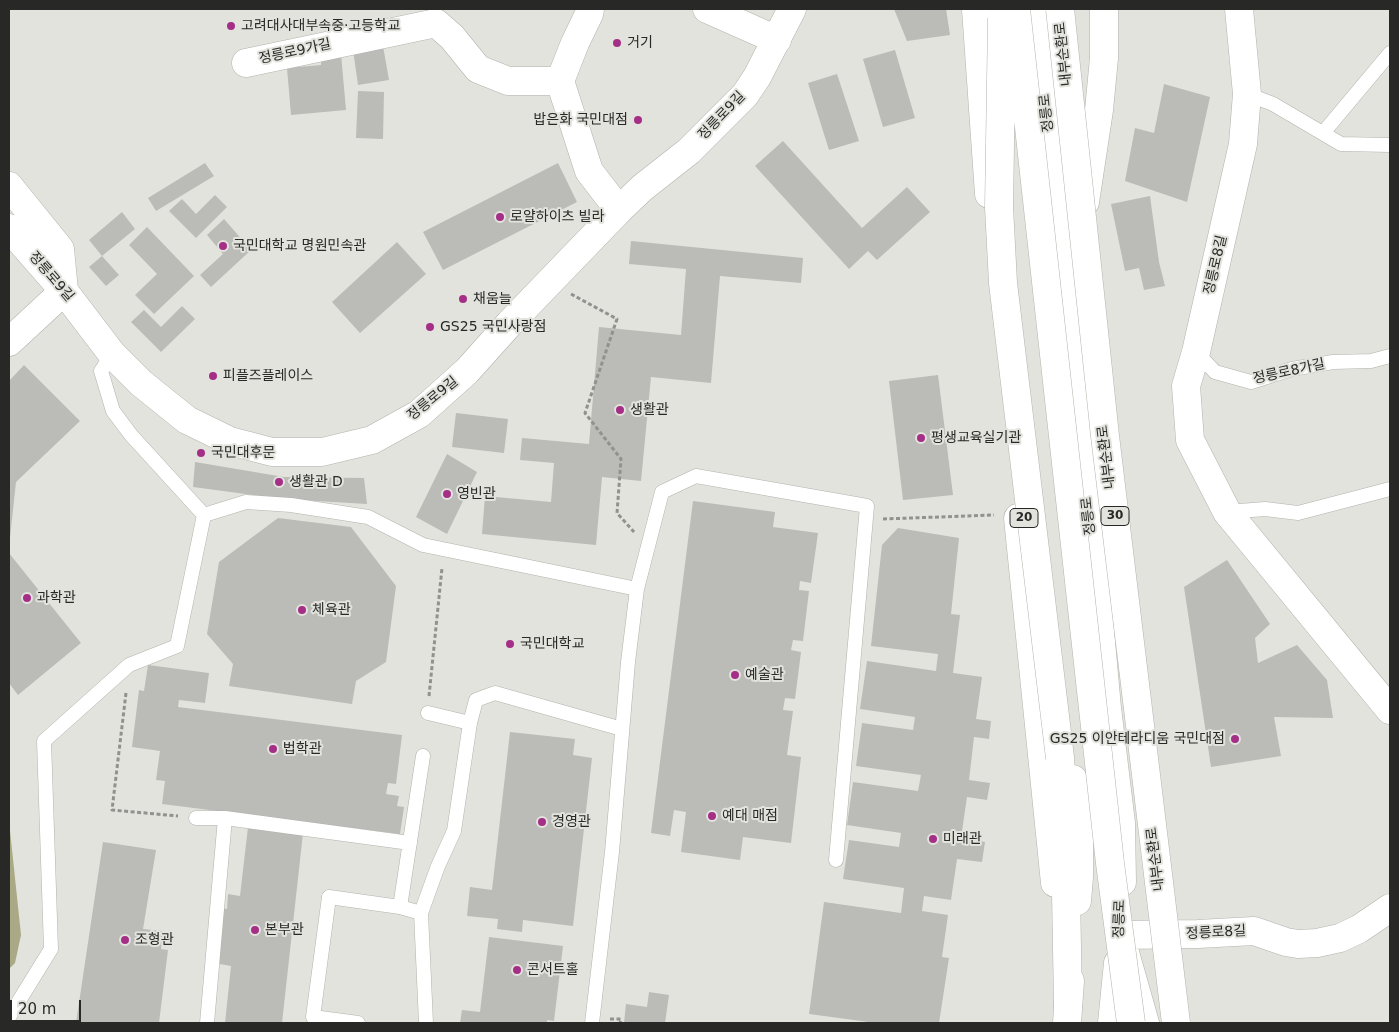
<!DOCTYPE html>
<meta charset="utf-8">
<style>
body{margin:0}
#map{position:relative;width:1399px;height:1032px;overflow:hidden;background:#e3e3de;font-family:"DejaVu Sans",sans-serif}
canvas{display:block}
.frame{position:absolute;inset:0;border:10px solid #282826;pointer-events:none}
.scale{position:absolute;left:10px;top:1000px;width:71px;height:22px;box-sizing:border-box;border:2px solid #282826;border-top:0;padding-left:6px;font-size:15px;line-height:18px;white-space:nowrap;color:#282826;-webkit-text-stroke:4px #e3e3de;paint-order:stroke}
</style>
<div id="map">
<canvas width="1399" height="1032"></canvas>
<div class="frame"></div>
<div class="scale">20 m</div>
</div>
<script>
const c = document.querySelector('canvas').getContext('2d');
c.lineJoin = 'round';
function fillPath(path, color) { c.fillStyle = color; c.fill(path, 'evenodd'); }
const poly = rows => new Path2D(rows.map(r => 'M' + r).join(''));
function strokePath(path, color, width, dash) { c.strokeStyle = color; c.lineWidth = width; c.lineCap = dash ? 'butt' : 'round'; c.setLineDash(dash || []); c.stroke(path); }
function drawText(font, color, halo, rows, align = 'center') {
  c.font = font + ' "DejaVu Sans","Noto Sans KR",sans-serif'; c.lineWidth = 4; c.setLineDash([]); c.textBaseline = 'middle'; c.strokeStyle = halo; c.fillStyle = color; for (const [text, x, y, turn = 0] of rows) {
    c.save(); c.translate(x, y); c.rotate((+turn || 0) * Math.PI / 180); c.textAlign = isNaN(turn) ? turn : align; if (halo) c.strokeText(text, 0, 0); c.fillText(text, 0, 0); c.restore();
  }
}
fillPath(poly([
 [9,821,21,935,15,963,9,969]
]), '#aaa985');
fillPath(poly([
 [894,9,946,9,950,35,907,41],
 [383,46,389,80,358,85,353,50],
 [895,50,915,118,883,127,863,59],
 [341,54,346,110,291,115,287,68,321,65,321,56],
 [837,74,859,141,829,150,808,83],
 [1164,84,1210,97,1187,202,1125,181,1135,128,1154,133],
 [358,91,384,92,383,139,356,138],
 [783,141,862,228,907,187,930,212,877,260,868,251,849,269,755,166],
 [205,163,214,176,156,211,148,198],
 [558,163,577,202,443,270,423,232],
 [215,195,227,207,196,238,169,211,182,199,196,214],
 [1150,196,1159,262,1165,286,1144,290,1139,268,1125,271,1111,204],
 [122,212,135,229,102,256,89,240],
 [224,219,251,250,211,287,200,275,223,254,207,235],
 [147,227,194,276,154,314,135,295,157,274,129,245],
 [631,241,803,258,801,283,720,276,711,383,651,377,641,481,602,477,596,545,482,534,485,496,551,502,554,463,520,460,522,438,589,444,599,327,681,335,686,269,629,264],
 [397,242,426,274,360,333,332,302],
 [102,256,119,275,106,286,89,267],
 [182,306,195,319,161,352,131,322,144,310,161,327],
 [24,365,80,421,16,482,10,538,9,538,9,381],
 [938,375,953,495,903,500,889,381],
 [456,413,508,419,504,453,452,447],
 [447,454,477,472,447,534,416,517],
 [195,462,284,477,364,478,367,504,283,499,193,487],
 [693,501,775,512,773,527,818,533,811,583,800,581,799,590,809,591,803,641,793,640,791,650,801,652,795,699,785,698,783,710,793,711,787,755,801,757,791,843,743,837,740,860,681,852,686,812,674,810,670,836,651,833],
 [278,518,351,527,396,586,386,662,356,681,352,704,229,686,233,664,207,634,219,562],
 [898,528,959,538,951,614,960,615,953,673,982,677,976,719,991,721,989,739,974,737,969,780,990,783,987,800,967,797,961,838,985,842,982,862,957,859,951,900,924,896,922,911,948,915,942,957,949,958,939,1023,876,1023,809,1014,824,902,901,913,904,888,843,879,849,840,899,847,901,833,847,825,853,782,918,791,921,775,856,766,862,723,913,730,915,717,860,709,867,661,936,671,938,654,871,646,882,545],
 [9,553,81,643,18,695,9,683],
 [1227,560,1270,624,1255,638,1258,663,1297,645,1327,680,1333,718,1274,717,1281,756,1211,767,1184,587],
 [148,665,209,673,205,703,179,700,178,707,402,735,396,784,388,783,386,794,399,796,397,806,404,807,400,834,162,804,165,781,156,780,160,751,132,747,139,690,144,691],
 [510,732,575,739,573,755,592,758,573,926,523,920,522,932,497,929,498,919,467,916,470,887,492,890],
 [248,827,303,833,282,1023,225,1023,231,966,214,963,220,908,227,909,228,894,240,896],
 [103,842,156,850,143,929,163,931,161,949,168,950,159,1023,76,1023],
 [489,937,563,946,554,1021,547,1020,547,1023,460,1023,462,1010,480,1012],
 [649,992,669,995,665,1023,624,1023,626,1004,647,1007]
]), '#bbbbb7');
const lane = poly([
 [1247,94,1273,104,1341,144,1390,145],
 [1323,133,1390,53],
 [1196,352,1215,372,1251,382,1292,369,1333,362,1371,361,1390,356],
 [112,354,101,371,113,411,131,435,204,515],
 [1227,512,1265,509,1298,513,1390,489],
 [428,713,470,723],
 [196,818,225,818,410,843],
 [400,907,423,756],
 [9,1017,51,949,44,741,129,665,177,646,204,515,246,502,291,505,368,517,423,545,637,589,662,492,696,476,867,506,836,860],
 [207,1023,225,818],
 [358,1023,313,1017,329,897,400,907,421,913],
 [426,1023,421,913,438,866,454,831,470,723,476,700,495,693,622,729],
 [592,1023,612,852,628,662,637,589]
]);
const street = poly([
 [590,9,589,14,575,43,560,81,589,171,619,210],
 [707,9,777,40],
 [1239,9,1247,94,1243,144,1196,352,1186,386,1190,440,1227,512,1390,710],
 [246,63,436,23,452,37,478,69,508,81,560,81],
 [9,186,60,249,64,291,9,342],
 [1145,1023,1120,935,1198,934,1254,931,1286,942,1298,944,1317,943,1340,938,1359,929,1390,908]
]);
const secondary = poly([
 [9,228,64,291,112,354,141,383,187,420,230,441,272,452,322,452,372,440,419,414,467,371,510,323,619,210,642,188,689,151,745,95,757,77,792,9]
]);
const primary = poly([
 [976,9,989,194],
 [1036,9,1076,395],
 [1018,518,1055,883],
 [1095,574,1107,708,1121,823,1122,882],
 [1073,779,1079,828,1079,877,1077,901],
 [1067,1023,1070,981],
 [1112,1023,1118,963]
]);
const highway = poly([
 [1085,202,1099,110,1104,58,1104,9],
 [1085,361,1097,597],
 [1060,758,1065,835,1068,1005]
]);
strokePath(lane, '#b2b2ad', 15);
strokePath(street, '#b2b2ad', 29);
strokePath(secondary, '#b2b2ad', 29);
strokePath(primary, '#b2b2ad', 29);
strokePath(highway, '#b2b2ad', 29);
strokePath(poly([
 [571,294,617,319,585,413,621,459,617,513,634,532],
 [883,519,994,515],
 [126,693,112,810,178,816],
 [429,696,442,568],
 [610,1019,621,1019,620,1023]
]), '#91918e', 3, [4, 2.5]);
strokePath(lane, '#fff', 14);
strokePath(street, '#fff', 28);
strokePath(secondary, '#fff', 28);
strokePath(primary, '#fff', 28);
strokePath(highway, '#fff', 28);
const highwayBridge = poly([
 [1016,9,1110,863,1131,1023],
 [1060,9,1105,436,1176,1023],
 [1002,18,999,207,1003,283,1060,758]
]);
strokePath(highwayBridge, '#b2b2ad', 29, []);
strokePath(highwayBridge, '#fff', 28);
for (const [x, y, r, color] of [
 [231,26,5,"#a52e86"],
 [617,43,5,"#a52e86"],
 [638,120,5,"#a52e86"],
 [500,217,5,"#a52e86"],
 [223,246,5,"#a52e86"],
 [463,299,5,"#a52e86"],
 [430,327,5,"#a52e86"],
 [213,376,5,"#a52e86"],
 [620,410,5,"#a52e86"],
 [921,438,5,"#a52e86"],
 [201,453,5,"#a52e86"],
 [279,482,5,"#a52e86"],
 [447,494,5,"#a52e86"],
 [27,598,5,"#a52e86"],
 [302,610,5,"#a52e86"],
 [510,644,5,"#a52e86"],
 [735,675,5,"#a52e86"],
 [1235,739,5,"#a52e86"],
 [273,749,5,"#a52e86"],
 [712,816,5,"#a52e86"],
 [542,822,5,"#a52e86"],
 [933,839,5,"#a52e86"],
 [255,930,5,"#a52e86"],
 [125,940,5,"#a52e86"],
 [517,970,5,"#a52e86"]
]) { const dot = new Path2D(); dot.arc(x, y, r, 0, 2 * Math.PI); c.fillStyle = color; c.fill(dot); strokePath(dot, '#e3e3de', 2); }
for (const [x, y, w] of [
 [1115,516,28],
 [1024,518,28]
]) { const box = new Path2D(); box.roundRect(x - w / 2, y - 9.5, w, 19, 4); c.fillStyle = '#e3e3de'; c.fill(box); strokePath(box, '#282826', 1); }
drawText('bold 12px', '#282826', null, [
 ["30",1115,516],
 ["20",1024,518]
]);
drawText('14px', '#282826', '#e3e3de', [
 ["고려대사대부속중·고등학교",241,26],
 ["거기",627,43],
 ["밥은화 국민대점",628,120,"right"],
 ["로얄하이츠 빌라",510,217],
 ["국민대학교 명원민속관",233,246],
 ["채움늘",473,299],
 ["GS25 국민사랑점",440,327],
 ["피플즈플레이스",223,376],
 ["생활관",630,410],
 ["평생교육실기관",931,438],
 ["국민대후문",211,453],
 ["생활관 D",289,482],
 ["영빈관",457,494],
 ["과학관",37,598],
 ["체육관",312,610],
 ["국민대학교",520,644],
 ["예술관",745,675],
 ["GS25 이안테라디움 국민대점",1225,739,"right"],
 ["법학관",283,749],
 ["예대 매점",722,816],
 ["경영관",552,822],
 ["미래관",943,839],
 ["본부관",265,930],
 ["조형관",135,940],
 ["콘서트홀",527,970]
], 'left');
drawText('14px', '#282826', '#e3e3de', [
 ["정릉로9가길",295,52,-12],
 ["내부순환로",1064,54,-96],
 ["정릉로",1047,113,-96],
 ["정릉로9길",722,116,-46],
 ["정릉로8길",1216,265,-77],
 ["정릉로9길",51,277,49],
 ["정릉로8가길",1289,372,-12],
 ["정릉로9길",433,399,-39],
 ["내부순환로",1107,457,-97],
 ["정릉로",1089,516,-96],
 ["내부순환로",1156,859,-97],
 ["정릉로",1120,919,-88],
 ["정릉로8길",1216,933,-3]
]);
</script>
